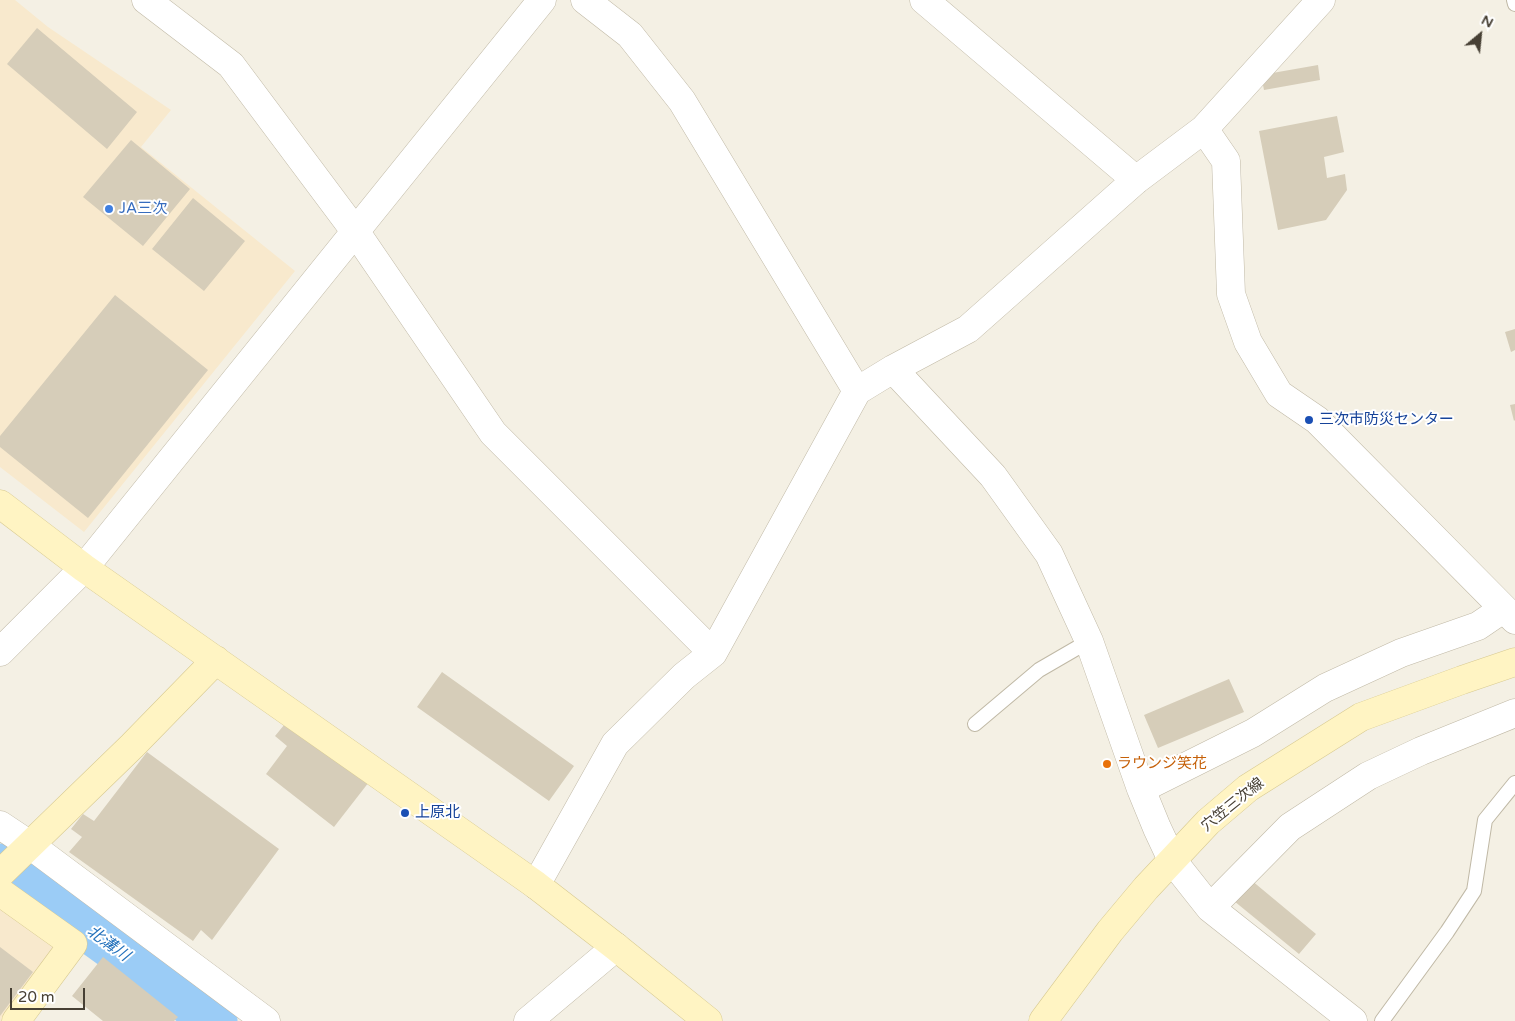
<!DOCTYPE html>
<meta charset="utf-8">
<style>
body{margin:0}
#map{position:relative;width:1515px;height:1021px;overflow:hidden;background:#f4f0e4;font-family:"Varela Round",sans-serif}
canvas{display:block}
.north{position:absolute;left:1455px;top:10px;width:50px;height:50px;-webkit-text-stroke:4px #fff;paint-order:stroke;rotate:28deg;font-size:14px;font-weight:700;line-height:20px;text-align:center;color:#474034}
.north::after{content:'';display:block;margin:auto;width:18px;height:22px;background:#474034;clip-path:polygon(50% 0,100% 100%,50% 72%,0 100%)}
.scale{position:absolute;left:10px;top:988px;width:75px;height:22px;box-sizing:border-box;border:2px solid #474034;border-top:0;padding-left:6px;font-size:15px;line-height:18px;white-space:nowrap;color:#474034;-webkit-text-stroke:4px #fff;paint-order:stroke}
</style>
<div id="map">
<canvas width="1515" height="1021"></canvas>
<div class="north">N</div>
<div class="scale">20 m</div>
</div>
<script>
const c = document.querySelector('canvas').getContext('2d');
c.lineJoin = 'round';
function fillPath(path, color) { c.fillStyle = color; c.fill(path, 'evenodd'); }
const poly = rows => new Path2D(rows.map(r => 'M' + r).join(''));
function strokePath(path, color, width, dash) { c.strokeStyle = color; c.lineWidth = width; c.lineCap = dash ? 'butt' : 'round'; c.setLineDash(dash || []); c.stroke(path); }
function drawText(font, color, halo, rows, align = 'center') {
  c.font = font + ' "Varela Round","Noto Sans JP",sans-serif'; c.lineWidth = 4; c.setLineDash([]); c.textBaseline = 'middle'; c.strokeStyle = halo; c.fillStyle = color; for (const [text, x, y, turn = 0] of rows) {
    c.save(); c.translate(x, y); c.rotate((+turn || 0) * Math.PI / 180); c.textAlign = isNaN(turn) ? turn : align; if (halo) c.strokeText(text, 0, 0); c.fillText(text, 0, 0); c.restore();
  }
}
fillPath(poly([
 [0,0,15,0,48,27,171,110,141,147,295,271,84,532,0,467],
 [0,879,83,934,41,1007,27,1021,0,1021]
]), '#f8e9cd');
strokePath(poly([
 [0,866,215,1021]
]), '#9bccf6', 45);
fillPath(poly([
 [37,28,137,112,107,149,7,64],
 [1318,65,1320,80,1264,90,1261,75],
 [1337,116,1344,152,1324,157,1327,178,1345,174,1347,190,1326,220,1278,230,1259,131],
 [131,140,190,189,143,246,83,197],
 [193,198,245,241,204,291,152,249],
 [115,295,208,370,88,518,0,447,0,436],
 [1515,329,1515,350,1511,352,1505,332],
 [1515,404,1515,420,1514,421,1510,405],
 [442,672,574,766,549,801,417,707],
 [1229,679,1244,712,1158,748,1144,715],
 [289,719,369,782,334,827,266,774,287,746,275,736],
 [147,752,279,849,212,940,201,930,193,941,69,852,82,837,71,829,83,814,94,821],
 [1251,880,1316,934,1299,954,1234,901],
 [0,947,33,972,0,1016],
 [103,957,178,1017,174,1021,103,1021,72,996]
]), '#d6cdb9');
const lane = poly([
 [1514,0,1515,4],
 [975,724,1039,670,1089,641],
 [1382,1021,1447,932,1474,891,1485,820,1515,783]
]);
const street = poly([
 [146,0,231,65,355,231,493,433,713,653],
 [585,0,630,35,682,101,857,391],
 [924,0,1136,180],
 [1204,129,1226,161,1231,294,1248,342,1279,394,1317,420,1515,620],
 [893,369,993,476,1049,554,1089,641,1141,789,1157,828,1172,860,1210,908,1353,1021],
 [0,652,84,568,542,0],
 [1141,789,1253,733,1325,688,1401,653,1478,626,1503,609],
 [0,825,30,845,266,1021],
 [536,885,615,744,684,676,713,653,857,391,893,369,968,329,1136,180,1204,129,1321,0],
 [1210,908,1290,827,1368,776,1421,751,1515,713],
 [528,1021,616,947]
]);
const secondary = poly([
 [0,504,84,568,536,885,616,947,708,1021],
 [0,874,132,746,216,660],
 [0,892,73,944,16,1021],
 [1043,1021,1110,931,1146,888,1208,822,1248,788,1361,717,1462,680,1515,662]
]);
strokePath(lane, '#c0b9a6', 16);
strokePath(street, '#c0b9a6', 29);
strokePath(secondary, '#d7c990', 29);
strokePath(lane, '#fff', 14);
strokePath(street, '#fff', 28);
strokePath(secondary, '#fff4c3', 28);
for (const [x, y, r, color] of [
 [109,209,5,"#3f7fe0"],
 [1309,420,5,"#1a4fb4"],
 [1107,764,5,"#e8710a"],
 [405,813,5,"#1a4fb4"]
]) { const dot = new Path2D(); dot.arc(x, y, r, 0, 2 * Math.PI); c.fillStyle = color; c.fill(dot); strokePath(dot, '#fff', 2); }
drawText('15px', '#366cbe', '#fff', [
 ["JA三次",119,209]
], 'left');
drawText('15px', '#164399', '#fff', [
 ["三次市防災センター",1319,420],
 ["上原北",415,813]
], 'left');
drawText('15px', '#c56008', '#fff', [
 ["ラウンジ笑花",1117,764]
], 'left');
drawText('15px', '#474034', '#fff', [
 ["穴笠三次線",1233,805,-39]
]);
drawText('italic 16px', '#2472bc', '#fff', [
 ["北溝川",108,944,36]
]);
</script>
